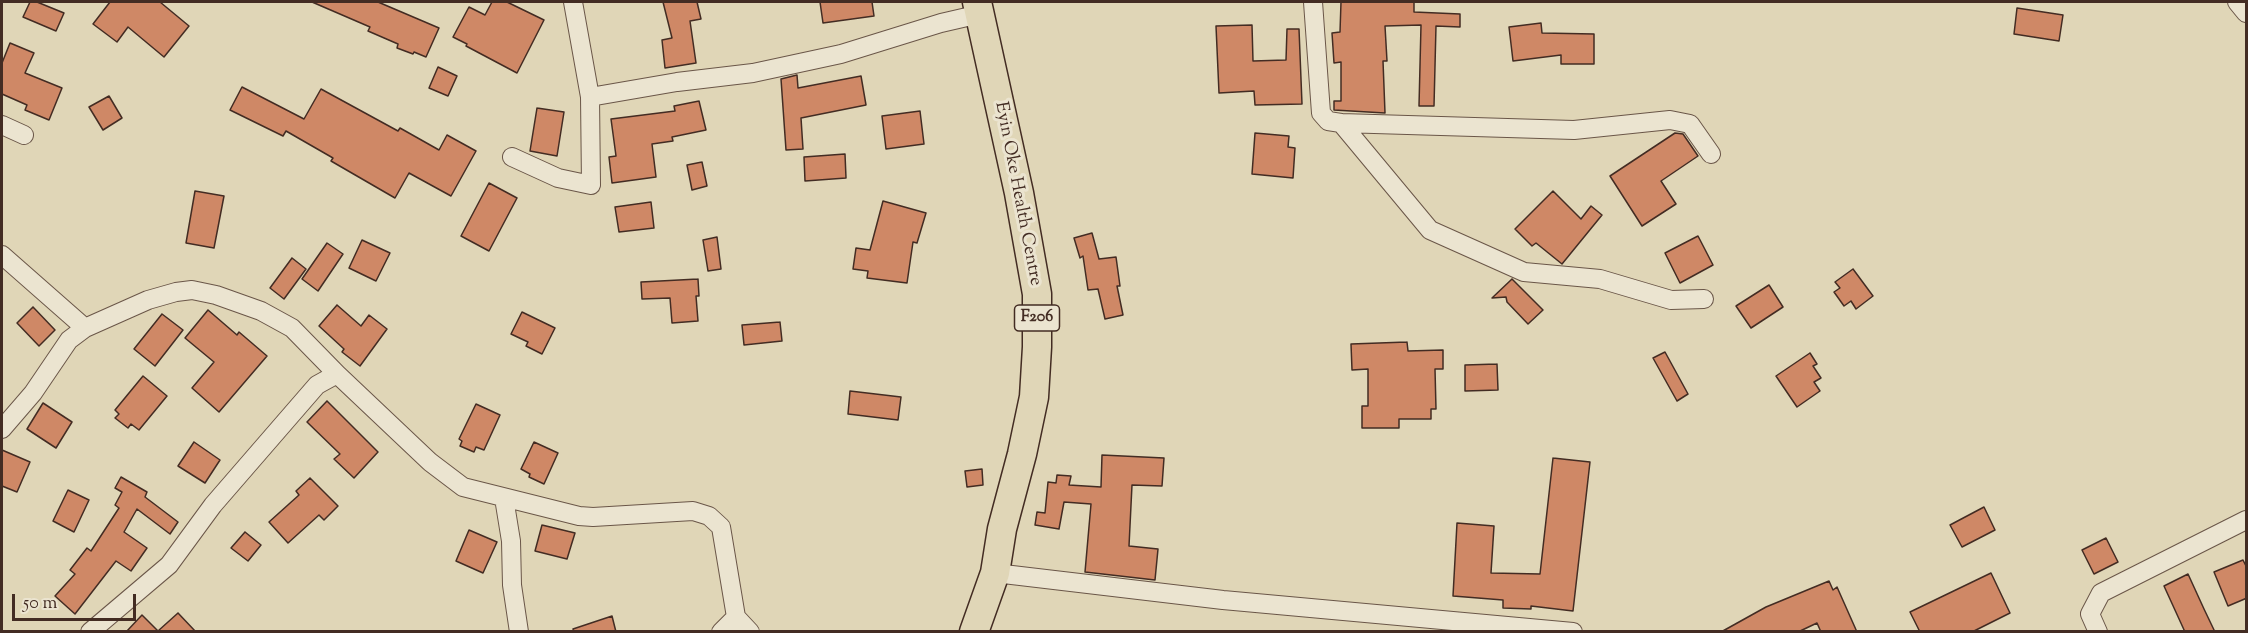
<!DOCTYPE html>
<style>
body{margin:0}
#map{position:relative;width:2248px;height:633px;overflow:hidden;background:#e0d6b7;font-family:"Sorts Mill Goudy",serif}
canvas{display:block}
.frame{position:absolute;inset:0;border:3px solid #432c23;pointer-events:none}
.scale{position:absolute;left:12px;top:594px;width:124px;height:27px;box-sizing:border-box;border:3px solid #432c23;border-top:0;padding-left:8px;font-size:18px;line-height:21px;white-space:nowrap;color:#432c23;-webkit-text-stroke:4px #ebe4d0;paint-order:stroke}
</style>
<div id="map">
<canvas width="2248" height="633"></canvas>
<div class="frame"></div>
<div class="scale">50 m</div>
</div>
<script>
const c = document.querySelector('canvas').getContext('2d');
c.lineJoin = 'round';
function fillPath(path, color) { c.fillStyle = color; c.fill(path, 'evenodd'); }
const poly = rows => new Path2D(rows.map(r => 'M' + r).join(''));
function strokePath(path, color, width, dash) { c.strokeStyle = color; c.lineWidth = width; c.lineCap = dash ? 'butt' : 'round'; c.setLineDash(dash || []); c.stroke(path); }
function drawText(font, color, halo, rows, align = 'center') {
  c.font = font + ' "Sorts Mill Goudy",serif'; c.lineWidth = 6; c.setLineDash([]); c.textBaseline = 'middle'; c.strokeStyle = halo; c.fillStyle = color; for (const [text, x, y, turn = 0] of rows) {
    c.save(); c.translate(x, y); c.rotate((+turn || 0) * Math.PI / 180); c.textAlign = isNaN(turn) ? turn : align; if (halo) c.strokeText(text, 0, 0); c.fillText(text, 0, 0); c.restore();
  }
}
const building = poly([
 [30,2,37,2,64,13,56,31,23,17,30,2],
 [110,2,160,2,189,26,164,57,128,27,117,42,93,24,110,2],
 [312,2,378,2,439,28,426,57,414,52,413,54,397,48,398,44,368,31,370,27,312,2],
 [492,2,507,2,544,20,517,73,466,46,467,44,453,37,469,7,485,15,492,2],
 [663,2,697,2,701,19,690,21,696,63,665,68,662,40,672,38,663,2],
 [820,2,872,2,874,16,823,23,820,2],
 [1341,2,1414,2,1414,12,1460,14,1460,27,1436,26,1434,106,1419,106,1421,25,1385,26,1387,61,1383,61,1385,113,1334,110,1334,101,1341,101,1341,62,1334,63,1332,33,1340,32,1341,2],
 [2017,8,2063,15,2059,41,2014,34,2017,8],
 [1541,23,1542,33,1594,34,1594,64,1561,64,1561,55,1513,61,1509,27,1541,23],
 [1252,25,1253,61,1286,60,1287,29,1299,29,1302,104,1255,105,1254,91,1219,93,1216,26,1252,25],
 [10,43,34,53,25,73,62,88,49,120,25,110,27,105,2,94,2,63,10,43],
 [438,67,457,76,448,96,429,88,438,67],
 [797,75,798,88,861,76,866,105,801,118,803,149,786,150,781,79,797,75],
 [242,87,304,119,321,89,398,131,400,128,439,150,447,135,476,151,451,196,409,173,395,198,331,161,333,158,286,131,283,136,230,110,242,87],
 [109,96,122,118,103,130,89,107,109,96],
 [699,101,706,130,672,137,673,141,652,144,656,177,612,183,609,157,616,156,611,119,675,111,674,106,699,101],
 [537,108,564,112,557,156,530,151,537,108],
 [920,111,924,144,886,149,882,116,920,111],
 [1255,133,1289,136,1288,147,1295,148,1293,178,1252,174,1255,133],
 [1675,133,1683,134,1698,156,1661,181,1676,204,1642,226,1610,176,1675,133],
 [845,154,846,178,805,181,804,157,845,154],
 [702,162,707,186,692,190,687,165,702,162],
 [489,183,517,198,489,251,461,236,489,183],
 [195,191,224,196,214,248,186,243,195,191],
 [1553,191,1581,219,1591,206,1602,215,1562,264,1536,243,1532,246,1515,229,1553,191],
 [883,201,926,213,917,243,913,242,907,283,867,278,868,271,853,269,856,248,870,250,883,201],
 [651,202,654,228,619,232,615,207,651,202],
 [1092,233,1099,259,1116,257,1120,286,1117,286,1123,315,1105,319,1098,289,1088,290,1083,256,1080,258,1074,238,1092,233],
 [1698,236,1713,265,1680,283,1665,253,1698,236],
 [717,237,721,269,708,271,703,240,717,237],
 [362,240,390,253,376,281,349,268,362,240],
 [327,243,343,254,318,291,302,279,327,243],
 [292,258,306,269,284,299,270,288,292,258],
 [1853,269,1873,296,1856,309,1851,301,1844,306,1834,292,1840,288,1835,282,1853,269],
 [698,279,699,296,696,296,698,321,672,323,670,298,642,299,641,282,698,279],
 [1512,279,1543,310,1528,324,1507,302,1506,297,1492,298,1512,279],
 [1769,285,1783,307,1751,328,1736,306,1769,285],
 [337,305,361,326,369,315,387,329,360,366,342,352,344,349,319,326,337,305],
 [33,307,55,330,39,346,17,323,33,307],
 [208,310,237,335,239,332,267,356,219,412,192,388,214,362,185,338,208,310],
 [522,312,555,328,542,354,526,346,528,342,511,334,522,312],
 [162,314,183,330,155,366,134,349,162,314],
 [780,322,782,341,744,345,742,325,780,322],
 [1407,342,1408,351,1443,350,1443,369,1435,369,1436,409,1431,409,1431,419,1399,419,1399,428,1362,428,1362,406,1368,406,1368,369,1352,370,1351,344,1407,342],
 [1665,352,1688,394,1677,401,1653,358,1665,352],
 [1810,353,1817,364,1813,366,1821,378,1814,382,1820,391,1797,407,1776,376,1810,353],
 [1497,364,1498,390,1465,391,1465,365,1497,364],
 [143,376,167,396,139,430,131,424,128,428,115,418,119,414,115,410,143,376],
 [850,391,901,397,898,420,848,414,850,391],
 [327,401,378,452,354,478,334,459,340,454,307,422,327,401],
 [43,403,72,422,56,448,27,429,43,403],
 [476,404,500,415,484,450,476,447,474,452,460,446,462,441,459,439,476,404],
 [194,442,220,460,205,483,178,466,194,442],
 [534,442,558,453,544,484,529,477,530,474,521,469,534,442],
 [2,450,30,462,17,492,2,486,2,450],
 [1102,455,1164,458,1162,486,1132,485,1129,546,1158,549,1155,580,1085,572,1091,504,1064,502,1059,529,1035,525,1037,512,1045,513,1048,482,1056,483,1057,475,1071,476,1069,485,1101,487,1102,455],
 [1553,458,1590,462,1573,611,1531,606,1531,609,1503,608,1503,600,1453,596,1457,523,1494,526,1491,573,1540,574,1553,458],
 [982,469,983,485,967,487,965,471,982,469],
 [121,477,147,492,145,497,178,522,170,534,137,509,124,532,147,548,131,571,116,561,75,614,55,596,75,574,70,570,87,548,91,551,119,508,115,505,122,492,115,488,121,477],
 [310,478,338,506,324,520,319,515,288,543,269,522,299,495,296,491,310,478],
 [68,490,89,500,74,532,53,521,68,490],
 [1984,507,1995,530,1962,547,1950,525,1984,507],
 [542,525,575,533,567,559,535,551,542,525],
 [469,530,497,542,483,573,456,561,469,530],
 [245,532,261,545,248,561,231,548,245,532],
 [2106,538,2118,562,2094,574,2082,550,2106,538],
 [2243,560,2247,568,2247,598,2228,606,2214,572,2243,560],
 [1991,573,2010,613,1972,632,1920,632,1910,612,1991,573],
 [2188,574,2204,609,2215,632,2185,632,2164,586,2188,574],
 [1829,581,1833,590,1837,587,1857,632,1821,632,1817,623,1798,632,1721,632,1766,607,1829,581],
 [178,613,196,632,126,632,142,615,158,631,178,613],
 [612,616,616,632,574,632,573,629,612,616]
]);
fillPath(building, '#cf8866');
strokePath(building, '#432c23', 1.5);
const street = poly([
 [1313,2,1321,113,1328,121,1341,123,1430,230,1524,272,1600,279,1671,300,1704,299],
 [2237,2,2246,13],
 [590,97,677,82,753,73,841,54,941,23,980,14],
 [1341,123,1574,130,1670,120,1690,124,1711,154],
 [2,125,24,135],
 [512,157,558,178,591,185,590,97,573,2],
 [2,255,85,328],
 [2,429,33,393,69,340,85,328,148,300,176,292,192,290,216,295,261,311,292,328,337,374],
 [504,498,511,541,512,585,519,632],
 [995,573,1223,600,1573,632],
 [90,632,169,565,213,505,317,385,337,374,430,462,463,487,579,516,593,517,693,511,709,516,721,527,736,617,750,632],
 [721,632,736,617],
 [2098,632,2090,614,2101,593,2246,520]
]);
const primary = poly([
 [974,632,995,573,1002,529,1022,454,1034,397,1037,347,1037,294,1019,193,977,2]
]);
strokePath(street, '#6a5648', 20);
strokePath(primary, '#432c23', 31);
strokePath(street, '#ebe4d0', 18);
strokePath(primary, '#e0d6b7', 28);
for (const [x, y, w] of [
 [1037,318,45]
]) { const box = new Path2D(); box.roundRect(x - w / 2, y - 13, w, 26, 4.5); c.fillStyle = '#ebe4d0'; c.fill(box); strokePath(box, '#432c23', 1.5); }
drawText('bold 16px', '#432c23', null, [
 ["F206",1037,318]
]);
drawText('18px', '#432c23', '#ebe4d0', [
 ["Eyin Oke Health Centre",1017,194,79]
]);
</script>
